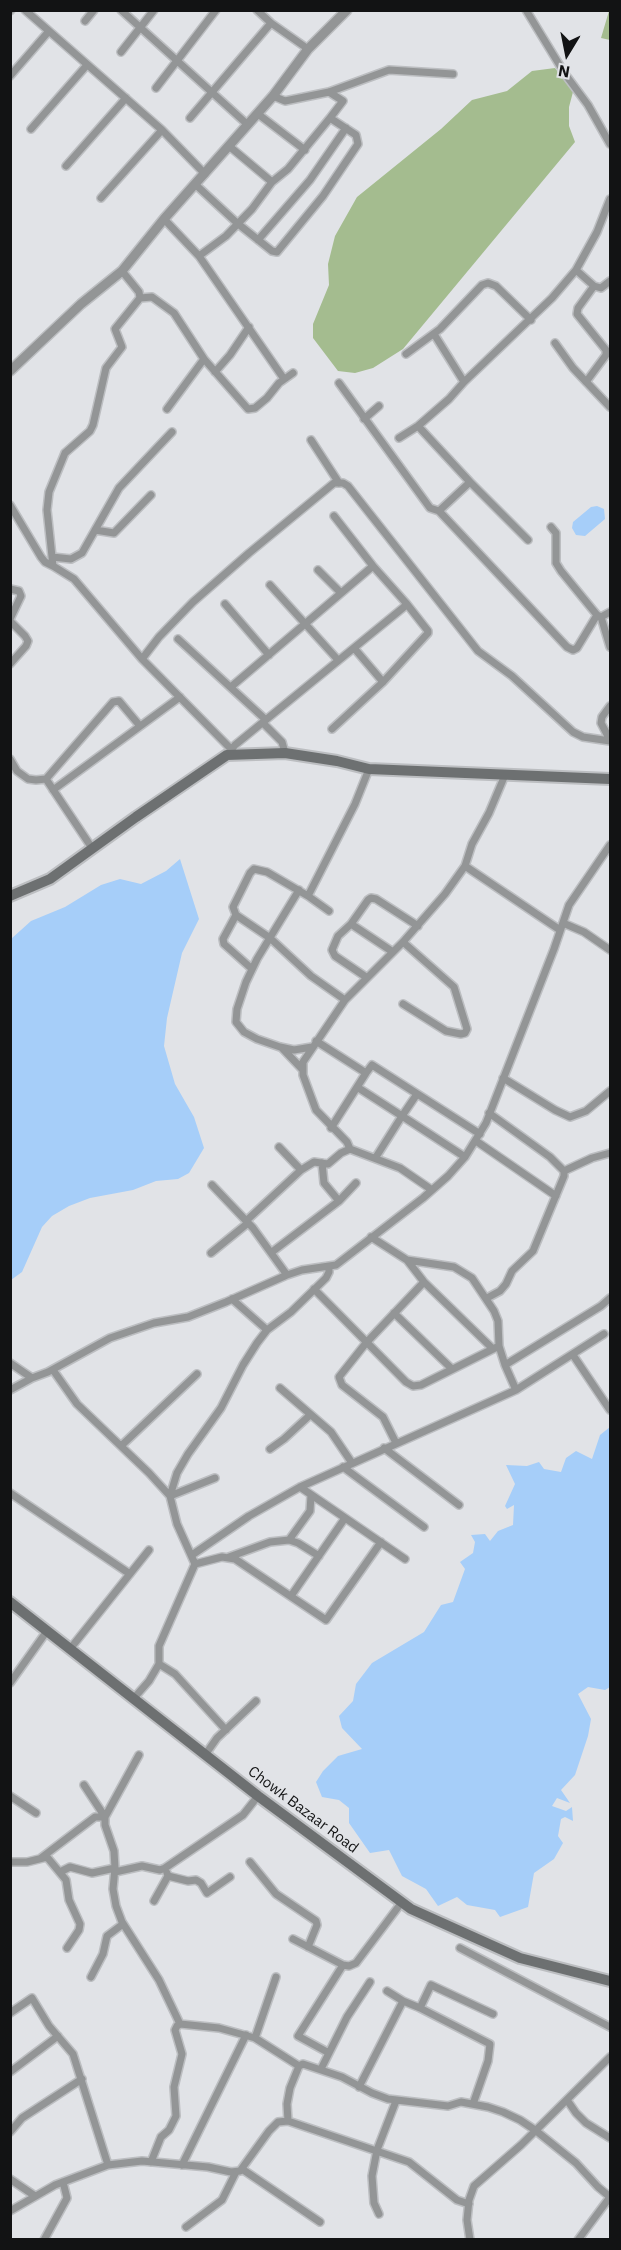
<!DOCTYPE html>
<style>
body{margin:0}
#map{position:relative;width:621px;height:2250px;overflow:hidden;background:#e1e3e7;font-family:"IBM Plex Sans",sans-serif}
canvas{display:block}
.frame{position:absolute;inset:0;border:12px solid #121314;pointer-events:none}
.north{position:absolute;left:537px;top:24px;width:60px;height:60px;-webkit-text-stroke:4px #e1e3e7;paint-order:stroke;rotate:190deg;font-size:16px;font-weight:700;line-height:24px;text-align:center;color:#121314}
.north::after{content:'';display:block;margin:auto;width:21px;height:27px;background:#121314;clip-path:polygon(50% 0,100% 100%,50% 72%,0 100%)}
</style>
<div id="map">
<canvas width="621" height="2250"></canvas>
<div class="frame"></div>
<div class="north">N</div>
</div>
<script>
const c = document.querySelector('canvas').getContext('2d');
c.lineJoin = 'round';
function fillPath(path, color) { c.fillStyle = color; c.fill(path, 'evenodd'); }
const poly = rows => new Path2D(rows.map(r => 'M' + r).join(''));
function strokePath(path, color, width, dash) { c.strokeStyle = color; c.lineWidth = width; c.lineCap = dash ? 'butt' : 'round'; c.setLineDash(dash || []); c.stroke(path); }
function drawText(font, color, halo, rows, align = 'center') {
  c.font = font + ' "IBM Plex Sans",sans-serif'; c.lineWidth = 6; c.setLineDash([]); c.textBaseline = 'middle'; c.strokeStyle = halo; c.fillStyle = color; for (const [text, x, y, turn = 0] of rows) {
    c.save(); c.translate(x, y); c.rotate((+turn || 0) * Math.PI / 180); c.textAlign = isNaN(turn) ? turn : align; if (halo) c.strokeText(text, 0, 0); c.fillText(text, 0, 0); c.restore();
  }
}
fillPath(poly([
 [609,11,610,11,610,40,601,38],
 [555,68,573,92,569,107,569,126,575,142,403,349,373,368,355,373,338,371,313,338,313,324,329,285,328,264,335,236,357,197,441,129,472,100,507,91,532,71]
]), '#a4bc8f');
fillPath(poly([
 [597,506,604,509,605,519,585,536,576,535,572,528,573,522,591,507],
 [180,859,199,919,182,953,167,1018,164,1046,175,1084,194,1117,204,1148,189,1173,178,1179,156,1181,133,1190,90,1198,69,1206,52,1216,42,1227,22,1272,11,1280,11,939,31,921,65,907,101,885,120,879,141,884,166,871],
 [610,1427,610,1687,605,1690,588,1687,578,1694,591,1719,588,1736,575,1775,561,1790,570,1803,557,1798,552,1806,566,1811,572,1807,573,1821,565,1817,561,1819,558,1836,563,1843,554,1859,534,1873,528,1907,500,1917,495,1910,467,1905,457,1897,438,1906,426,1889,402,1876,389,1850,370,1853,349,1823,349,1808,339,1800,322,1797,316,1782,323,1771,338,1756,362,1749,342,1728,339,1716,353,1701,356,1684,372,1663,424,1632,441,1605,453,1602,465,1569,460,1562,473,1553,475,1542,471,1535,485,1534,490,1541,498,1531,513,1525,514,1505,507,1509,505,1506,515,1484,506,1465,527,1466,539,1462,544,1469,561,1472,566,1458,576,1451,592,1459,600,1435]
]), '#a6cef9');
const minor = poly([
 [25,10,162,130,205,174],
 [121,10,248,125],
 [257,10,271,23,308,49],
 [526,10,565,74,588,105,610,144],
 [10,11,11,10],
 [85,21,94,10],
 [121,52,154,10],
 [10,76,49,31],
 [156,88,216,10],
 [273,96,285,101,329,92,389,70,453,74],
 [258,114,305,150],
 [190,118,271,23],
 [31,129,87,65],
 [229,146,272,182],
 [66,166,126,98],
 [196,185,237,223,272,251,277,252,323,196,358,144,356,135,330,118],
 [101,198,162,130],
 [164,219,199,256,284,379],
 [258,240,310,180,346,128],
 [199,256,226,236,252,209,272,182,288,169,330,118,343,101,329,92],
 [576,270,594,286,601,288,610,281],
 [122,271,139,292,140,298,115,329,122,347,106,368,93,425,90,431,65,453,49,492,47,510,53,566,74,579,142,659,231,749],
 [140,298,152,297,174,313,204,359,167,409],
 [434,334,464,382],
 [555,343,573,368,610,407],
 [406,354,440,329,482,285,488,283,496,286,531,320],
 [204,359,248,409,255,408,267,398,279,383,293,373],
 [215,372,230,355,249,327],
 [586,382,606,355,606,350,577,314,578,308,594,286],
 [339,383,430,508,439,511],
 [364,419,379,406],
 [418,426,470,482],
 [399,438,418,426,449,399,464,382,552,298,576,270,597,232,610,199],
 [311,440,339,483],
 [10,505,41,557,45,562,53,566],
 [551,527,556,533,556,563,561,571,597,615,601,617,610,612],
 [95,530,114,533,151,495],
 [528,540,470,482,439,511,567,647,573,650,577,648,597,615],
 [52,557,71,559,82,553,119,488,172,432],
 [318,570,341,593],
 [270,585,338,660],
 [10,589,19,591,21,596,10,619],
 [225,604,269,655],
 [601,617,610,647],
 [10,621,25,636,28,641,26,646,10,664],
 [178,639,266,720],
 [354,648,383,682],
 [142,659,159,637,193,602,249,553,334,483,343,483,348,486,478,651,512,676,573,732,583,737,610,741],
 [232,686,373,566],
 [610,706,602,717,601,723,610,740],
 [263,723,282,742,285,753],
 [332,729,383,682,428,633,428,631,406,603],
 [229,753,235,745,404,607,406,603,373,566,334,516],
 [10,759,17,771,28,779,36,780,46,779],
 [53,790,180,697],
 [92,848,46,779,113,702,119,701,140,726],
 [465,866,472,844,489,813,505,775],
 [299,890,257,959,246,982,237,1009,236,1022,244,1032,257,1039,280,1047,294,1050,312,1047],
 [308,896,267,872,254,869,250,873,233,907,236,915,270,938,311,976,345,1000],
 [329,911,308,896,355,804,369,769],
 [236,915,223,939,224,944,252,969],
 [563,923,584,932,610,950],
 [351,924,393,952],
 [366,977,335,956,332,950,338,936,351,924,368,900,371,898,376,899,418,926],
 [403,1004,446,1031,461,1034,465,1033,467,1029,454,987,403,942],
 [316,1041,366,1073,372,1065,480,1134],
 [282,1048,302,1069],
 [503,1078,555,1110,570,1117,586,1111,610,1091],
 [357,1087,402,1116,376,1157],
 [417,1094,402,1116,465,1157],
 [331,1128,366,1073],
 [476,1141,556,1196],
 [279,1147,301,1170],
 [350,1149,347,1142,316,1110,303,1075,303,1062,345,1000,403,942,445,894,465,866,560,930],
 [564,1171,592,1158,610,1153],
 [212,1185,253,1228,287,1275],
 [339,1201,356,1183],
 [246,1221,301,1170,314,1162,328,1164,341,1153,350,1149,400,1168,432,1190],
 [371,1237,407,1260,454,1267,472,1278,494,1311,498,1321,499,1346,505,1365,516,1390],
 [272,1252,339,1201,324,1183,322,1163],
 [211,1253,248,1223],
 [407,1260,424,1282,493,1349],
 [314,1289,406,1382,413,1386,421,1385,499,1346],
 [487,1298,500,1291,506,1284,512,1271,533,1251,564,1176,564,1171,550,1157,489,1113],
 [232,1299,267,1330],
 [394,1313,452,1369],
 [573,1355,610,1410],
 [10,1363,32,1378,48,1372,110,1338,154,1323,188,1317,226,1302,287,1275,302,1270,336,1265,423,1198,448,1176,465,1157,486,1123,554,949,569,905,610,845],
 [505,1365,601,1306,610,1298],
 [53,1370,77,1404,149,1473,170,1496,177,1473,188,1454,221,1408,243,1365,257,1343,267,1330,291,1312,326,1278,329,1272,329,1267],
 [280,1388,331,1432,352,1463],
 [10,1390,32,1378],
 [396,1443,383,1417,342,1385,339,1377,366,1343,424,1282],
 [121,1446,197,1374],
 [384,1448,459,1505],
 [270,1449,284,1439,310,1415],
 [343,1467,424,1527],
 [300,1487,405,1559],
 [10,1493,130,1574],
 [289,1540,310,1511,311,1495],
 [192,1555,249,1516,300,1487,516,1390,604,1334],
 [229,1557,270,1542,289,1540,298,1543,319,1556],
 [195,1564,222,1557,235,1559,326,1620,381,1542],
 [291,1596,345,1518],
 [70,1649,149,1550],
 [159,1664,159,1646,195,1564,177,1524,170,1496,215,1478],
 [10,1683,47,1631],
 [134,1698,149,1681,159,1664,175,1674,226,1730],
 [139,1755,105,1817,105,1825,114,1851,115,1868,113,1889,116,1906,122,1922,159,1980,180,2024],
 [205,1755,217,1738,256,1701],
 [84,1785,105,1817],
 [10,1796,36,1813],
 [41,1858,95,1817,105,1817],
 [10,1862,27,1862,47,1857,66,1880,69,1900,80,1924,79,1930,67,1948],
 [250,1862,276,1894,316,1921,317,1925,308,1947],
 [60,1872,70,1867,92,1873,115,1868],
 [115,1872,142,1866,160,1870,165,1868,243,1815,258,1796],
 [168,1876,188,1881,196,1880,201,1883,207,1893,230,1877],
 [154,1901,168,1876,167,1873],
 [293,1939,343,1965,349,1966,356,1963,402,1902],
 [460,1948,610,2027],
 [91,1977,103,1954,107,1936,123,1924],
 [403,2001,420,2008,431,1985,493,2014],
 [420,2008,490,2044,488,2061,473,2104],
 [10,2013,32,1998,49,2026,73,2054,108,2165],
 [255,2038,276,1977],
 [329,2053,298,2036,343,1965],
 [321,2069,347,2017,370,1982],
 [10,2072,58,2036],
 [359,2087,403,2001,387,1991],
 [567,2100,576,2113,586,2123,610,2138],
 [288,2121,287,2104,290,2088,299,2066,303,2064,342,2077,372,2093,388,2099,448,2106,461,2102,488,2107,503,2112,520,2120,535,2130,576,2163,598,2187,610,2197,578,2240],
 [10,2132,22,2118,82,2079],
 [151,2162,161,2137,169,2130,176,2116,174,2087,182,2054,175,2030,177,2026,180,2024,219,2028,255,2038,299,2066],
 [182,2165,246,2035],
 [242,2169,320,2222],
 [10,2179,35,2196],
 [10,2211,55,2185,108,2165,142,2161,208,2167,231,2172,240,2171,269,2131,278,2122,288,2121,409,2162,457,2200,469,2204],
 [379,2214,374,2203,372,2176,377,2150,396,2101],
 [186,2227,222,2200,236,2172],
 [44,2240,67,2198,63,2182],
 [470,2240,467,2220,469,2200,474,2186,521,2145,610,2057]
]);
const tertiary = poly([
 [10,371,81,304,122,271,164,219,273,96,308,49,347,10]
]);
const secondary = poly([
 [10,896,50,879,136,817,227,755,285,753,337,761,369,769,610,779],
 [10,1602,258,1796,411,1909,520,1958,610,1981]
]);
strokePath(minor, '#bcbec1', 10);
strokePath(tertiary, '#bcbec1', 12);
strokePath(secondary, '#bcbec1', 14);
strokePath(minor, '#939596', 7);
strokePath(tertiary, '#939596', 9);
strokePath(secondary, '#6d7071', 10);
drawText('15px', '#121314', '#e1e3e7', [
 ["Chowk Bazaar Road",303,1810,37]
]);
</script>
